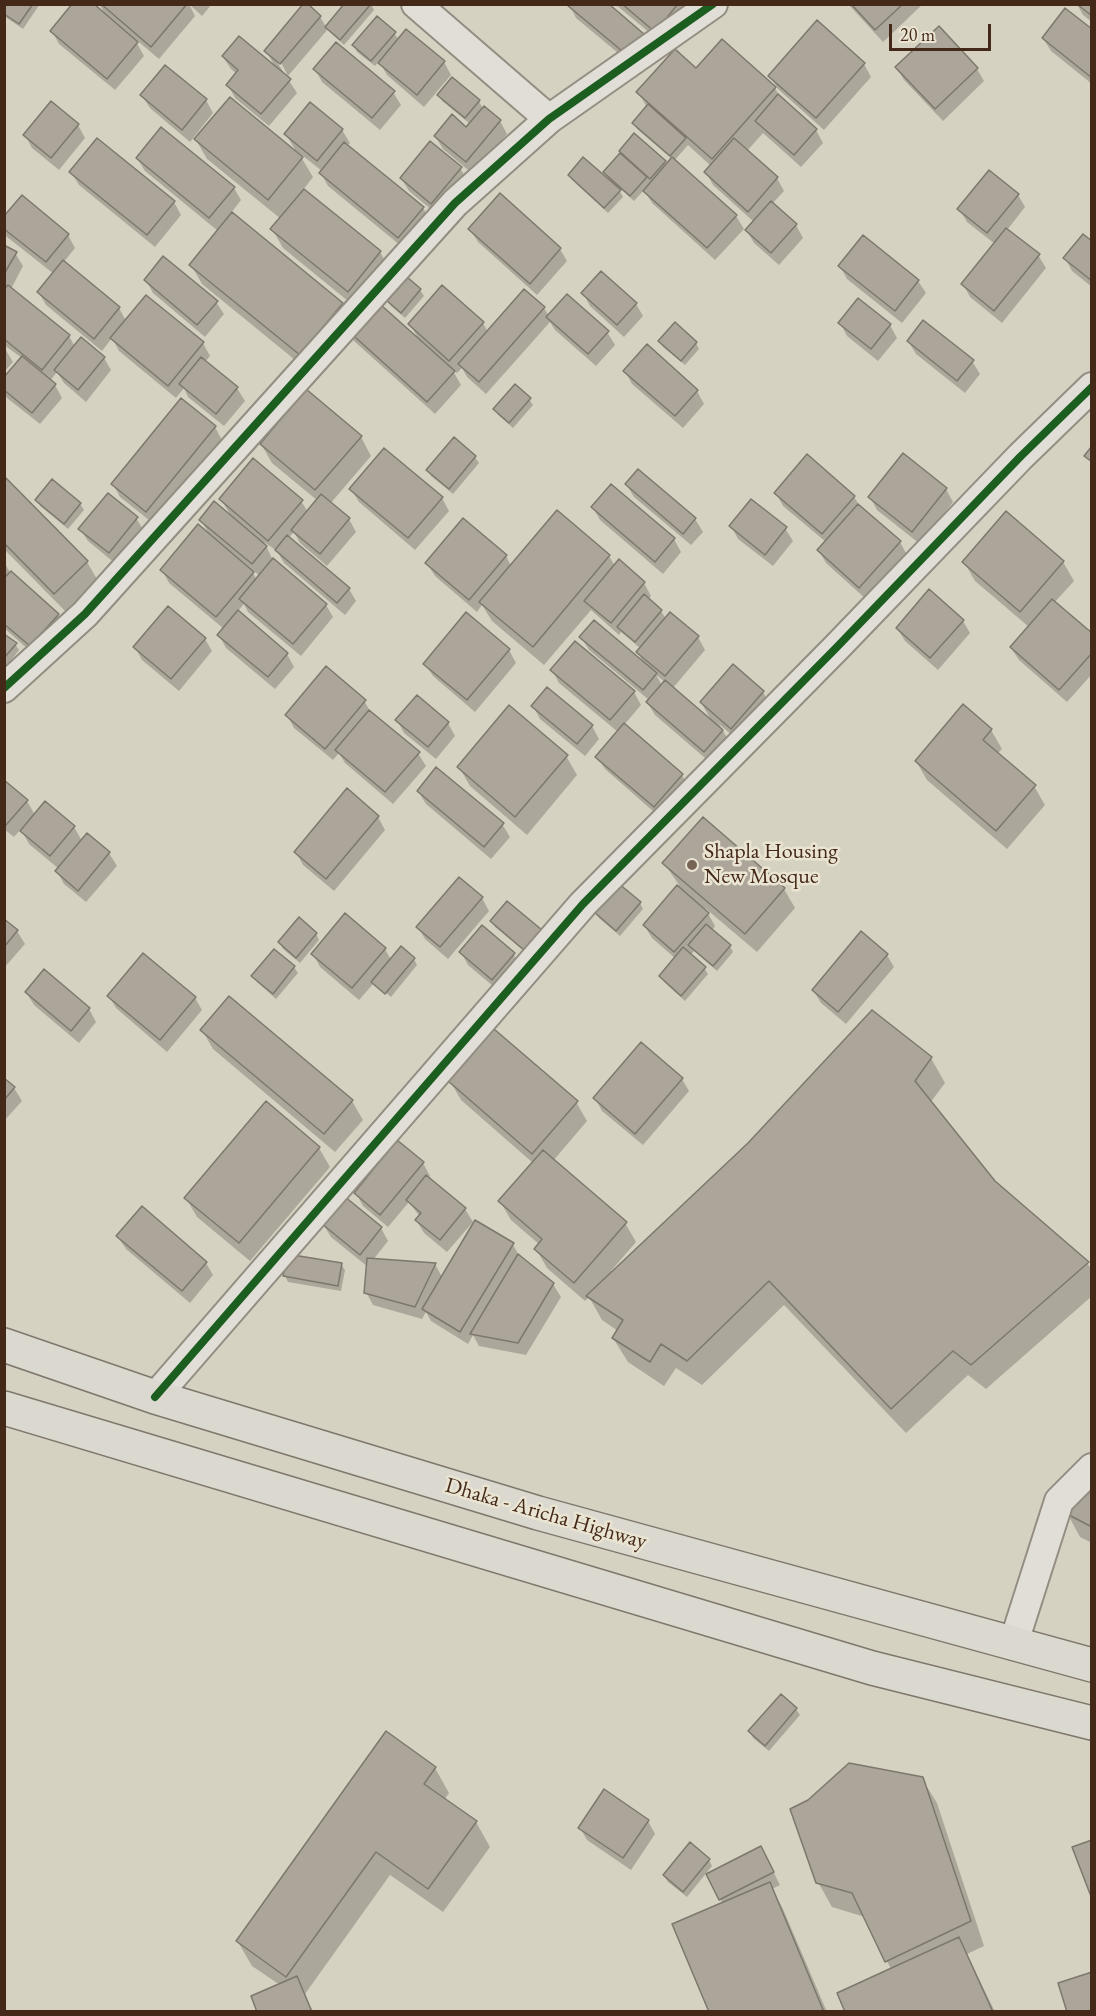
<!DOCTYPE html>
<style>
body{margin:0}
#map{position:relative;width:1096px;height:2016px;overflow:hidden;background:#d6d2c2;font-family:"EB Garamond",serif}
canvas{display:block}
.frame{position:absolute;inset:0;border:6px solid #442818;pointer-events:none}
.scale{position:absolute;left:889px;top:24px;width:102px;height:27px;box-sizing:border-box;border:3px solid #442818;border-top:0;padding-left:8px;font-size:18px;line-height:21px;white-space:nowrap;color:#442818;-webkit-text-stroke:4px #eae4d2;paint-order:stroke}
</style>
<div id="map">
<canvas width="1096" height="2016"></canvas>
<div class="frame"></div>
<div class="scale">20 m</div>
</div>
<script>
const c = document.querySelector('canvas').getContext('2d');
c.lineJoin = 'round';
function fillPath(path, color) { c.fillStyle = color; c.fill(path, 'evenodd'); }
const poly = rows => new Path2D(rows.map(r => 'M' + r).join(''));
function strokePath(path, color, width, dash) { c.strokeStyle = color; c.lineWidth = width; c.lineCap = dash ? 'butt' : 'round'; c.setLineDash(dash || []); c.stroke(path); }
function drawText(font, color, halo, rows, align = 'center') {
  c.font = font + ' "EB Garamond",serif'; c.lineWidth = 5; c.setLineDash([]); c.textBaseline = 'middle'; c.strokeStyle = halo; c.fillStyle = color; for (const [text, x, y, turn = 0] of rows) {
    c.save(); c.translate(x, y); c.rotate((+turn || 0) * Math.PI / 180); c.textAlign = isNaN(turn) ? turn : align; if (halo) c.strokeText(text, 0, 0); c.fillText(text, 0, 0); c.restore();
  }
}
fillPath(poly([
 [4,4,40,4,23,29,4,16],
 [99,4,189,4,195,16,159,59,134,38,144,56,115,90,59,44,52,31,107,17],
 [189,4,212,4,202,16],
 [371,4,374,10,344,45,331,33,328,29,288,76,278,57,275,59,297,93,269,126,235,98,228,85,237,74,231,69,223,57,276,68,266,51,320,17,327,28],
 [569,4,606,4,636,68,576,18],
 [615,4,687,4,690,11,663,44],
 [848,4,923,4,883,42],
 [1077,4,1092,4,1092,22,1083,15],
 [1092,31,1092,84,1051,51,1043,38],
 [394,33,399,40,444,62,451,75,424,107,387,75,379,61,375,66,357,52,354,46],
 [864,64,871,77,824,130,778,89,770,76],
 [897,68,977,69,984,81,943,121,904,80],
 [315,69,393,92,401,105,380,130,322,82],
 [697,70,775,88,781,99,816,130,823,143,801,167,763,133,747,151,777,178,784,191,772,204,796,225,803,238,779,265,754,243,747,231,754,222,713,185,706,172,711,166,688,145,674,161,736,216,744,229,715,260,652,203,644,190,634,201,617,186,623,197,608,213,573,181,569,175,611,183,605,172,622,154,664,162,667,166,672,159,637,129,634,123,647,107,638,92],
 [439,95,479,101,483,109,500,121,507,134,473,174,443,149,435,136,466,129,470,124,442,101],
 [142,96,206,100,213,113,190,142,150,108],
 [78,125,85,138,59,170,32,148,25,135],
 [342,130,350,143,347,146,423,208,430,220,406,250,328,186,321,173,322,171,298,152,313,177,303,190,380,252,391,271,359,310,283,248,272,229,281,219,207,159,196,140,297,153,286,134],
 [137,158,234,188,241,200,231,213,342,304,353,322,419,340,410,324,483,323,488,332,544,308,549,316,607,332,615,345,596,366,555,330,550,322,486,394,467,377,462,368,457,373,452,369,461,385,435,414,354,341,347,330,311,373,202,284,191,265,218,231,145,171],
 [460,168,468,181,439,216,409,191,401,178],
 [71,172,174,202,181,215,155,247,79,185],
 [1018,195,1025,207,1007,230,1038,255,1046,268,1002,323,970,297,963,284,995,244,967,222,959,209],
 [4,219,68,235,75,248,63,263,119,308,126,321,203,343,210,356,205,362,237,388,245,401,224,426,188,397,184,388,176,398,119,351,112,338,102,351,46,305,39,293,54,274,7,237,4,232],
 [470,229,560,249,567,261,537,295,478,242],
 [1092,243,1092,287,1072,271,1065,258],
 [4,247,15,253,23,266,11,289,69,336,75,347,104,358,111,370,86,402,64,383,57,372,50,381,55,385,62,398,40,424,7,398,4,393,4,379,22,358,4,345],
 [840,266,918,281,926,293,902,323,847,279],
 [407,279,420,290,424,296,405,318,391,306,388,300],
 [146,280,216,302,224,314,205,337,153,293],
 [583,293,636,304,643,316,624,337,590,306],
 [840,323,890,325,897,338,878,361,847,336],
 [660,341,696,343,699,349,685,365,663,347],
 [908,341,972,361,980,374,965,393,916,354],
 [647,346,697,391,704,404,683,428,632,384,625,371],
 [4,347,13,362,4,372],
 [529,399,533,405,513,428,498,415,495,409],
 [181,400,215,427,222,440,154,524,120,497,113,484],
 [361,437,371,456,330,504,349,519,356,532,327,566,300,543,294,532,288,538,349,589,356,601,345,615,284,563,277,551,264,542,273,560,326,605,333,617,301,656,248,612,244,604,237,612,287,654,294,667,275,689,226,648,219,635,224,629,169,583,162,570,210,536,201,520,232,518,221,499,301,501,308,512,318,501,272,463,261,444],
 [250,568,260,576,257,580],
 [454,439,475,457,479,463,453,494,431,476,428,470],
 [638,471,695,519,703,532,691,545,634,497,626,484],
 [5,479,87,562,98,581,66,612,4,549],
 [52,481,80,504,84,510,68,529,40,506,37,500],
 [611,486,674,539,681,552,663,574,600,520,593,508],
 [351,489,442,498,449,511,415,550,359,502],
 [946,489,953,502,920,544,877,510,870,497],
 [776,493,854,497,861,508,900,542,907,555,867,600,826,563,819,551,826,542,783,506],
 [557,512,609,556,615,566,644,583,651,596,648,600,661,611,666,619,698,637,705,650,673,688,712,722,701,702,763,692,770,705,739,741,719,724,730,743,712,764,655,715,647,702,649,700,589,650,581,637,644,664,638,652,641,649,621,632,619,635,591,610,544,665,492,621,482,605,477,612,435,576,427,563,506,556,511,566],
 [656,675,665,682,662,685],
 [136,518,144,531,117,565,88,541,80,529],
 [731,526,785,528,793,541,773,566,738,539],
 [4,562,11,574,58,615,65,628,38,658,4,628],
 [964,562,1063,562,1074,581,1054,603,1092,635,1092,674,1067,702,1019,660,1011,648,1029,627,975,581],
 [466,615,509,650,516,663,475,712,433,676,425,664],
 [963,621,970,633,938,670,905,641,897,628],
 [4,635,15,644,19,650,6,667],
 [205,639,212,651,179,691,142,660,135,647],
 [552,670,634,692,641,705,624,725,682,775,689,788,662,819,605,769,597,757,618,732,559,683],
 [364,701,372,714,418,753,426,766,393,804,345,763,339,753,333,760,294,728,287,715],
 [533,706,592,726,599,739,585,756,540,719],
 [397,720,448,723,455,736,436,759,404,733],
 [991,730,1002,749,997,754,1034,786,1045,805,1007,849,927,780,916,761],
 [566,756,577,775,527,835,470,786,459,767],
 [4,782,27,801,35,815,74,827,82,841,87,835,109,853,117,866,86,902,64,884,57,871,59,869,29,844,21,829,14,837,4,829],
 [418,791,502,824,510,837,491,859,426,804],
 [378,817,385,830,334,891,303,865,296,852],
 [664,863,784,889,795,908,757,952,705,908,715,926,712,931,730,946,733,952,717,971,694,951,690,956,704,968,708,974,685,1001,664,982,661,977,676,959,652,938,644,925,679,885],
 [460,879,482,898,489,911,448,959,425,939,418,927],
 [640,903,643,909,620,936,599,918,596,913],
 [4,920,17,931,25,944,4,968],
 [492,921,541,931,529,955,495,927],
 [316,934,319,940,300,963,283,949,280,943],
 [401,948,414,959,417,965,391,997,376,984,376,987,374,983,359,1000,320,967,313,954,385,949,391,960],
 [275,951,294,967,298,973,276,999,257,982,253,976],
 [461,952,513,954,521,967,500,992,468,965],
 [887,955,894,967,846,1024,821,1003,813,990],
 [44,971,89,1009,96,1022,79,1043,34,1005,26,992],
 [109,996,195,998,202,1010,167,1052,116,1008],
 [229,998,352,1101,363,1120,335,1152,213,1049,202,1030],
 [931,1058,945,1083,930,1103,994,1182,1087,1263,1092,1270,1092,1296,986,1389,968,1375,906,1433,784,1305,702,1385,676,1368,664,1386,628,1362,613,1338,618,1331,602,1320,589,1297,585,1301,547,1268,536,1249,540,1245,511,1220,500,1201,533,1163,461,1100,450,1081,576,1102,587,1121,553,1161,625,1223,636,1242,611,1271,613,1273],
 [682,1079,689,1091,643,1145,602,1111,595,1098],
 [4,1080,14,1088,22,1101,4,1121],
 [266,1103,319,1148,330,1167,250,1261,197,1217,186,1198],
 [423,1163,430,1176,428,1178,465,1209,473,1222,447,1252,424,1233,416,1220,420,1217,409,1202,388,1227,363,1206,356,1193],
 [344,1198,381,1228,388,1241,373,1260,435,1264,442,1277,513,1245,520,1257,553,1284,561,1297,526,1355,479,1346,473,1335,468,1344,431,1321,426,1312,422,1319,373,1305,366,1292,368,1267,331,1237,323,1224],
 [118,1237,206,1263,213,1275,190,1303,126,1249],
 [341,1264,345,1270,341,1291,288,1282,285,1276],
 [1092,1492,1092,1543,1080,1537,1067,1513],
 [796,1709,800,1715,769,1751,753,1738,750,1732],
 [435,1768,449,1793,444,1800,476,1822,490,1847,443,1912,390,1875,305,1994,313,2012,259,2012,280,1985,252,1966,238,1942],
 [922,1779,937,1803,984,1946,967,1954,995,2012,847,2012,891,1969,865,1917,832,1907,818,1882],
 [648,1821,655,1834,631,1870,587,1840,580,1828],
 [709,1860,712,1866,687,1897,668,1882,664,1876],
 [768,1861,780,1885,772,1889,783,1909,827,2012,711,2012,723,1904,720,1899]
]), '#0003');
const building = poly([
 [4,4,33,4,19,24,4,14,4,4],
 [72,4,94,4,138,42,107,79,50,31,72,4],
 [101,4,187,4,151,47,101,4],
 [303,4,308,4,321,16,280,64,264,51,303,4],
 [344,4,371,4,340,40,325,27,344,4],
 [609,4,645,35,628,56,567,5,609,4],
 [622,4,678,4,655,32,622,4],
 [851,4,903,4,875,30,851,4],
 [1077,4,1092,4,1092,16,1077,4],
 [1065,8,1092,29,1092,78,1042,38,1065,8],
 [377,16,396,32,371,61,352,45,377,16],
 [817,20,865,63,816,118,768,76,817,20],
 [939,26,978,68,935,109,895,67,939,26],
 [406,29,445,61,417,95,378,63,406,29],
 [239,36,291,79,261,114,226,85,238,70,222,56,239,36],
 [722,39,776,87,712,159,636,92,675,49,696,68,722,39],
 [336,42,395,91,372,118,313,69,336,42],
 [165,65,207,99,182,130,140,95,165,65],
 [452,77,480,100,465,118,437,95,452,77],
 [778,94,817,129,794,155,755,121,778,94],
 [230,97,303,157,268,200,194,139,230,97],
 [51,101,79,124,51,158,23,135,51,101],
 [310,102,343,129,317,161,284,134,310,102],
 [648,104,686,138,670,156,632,123,648,104],
 [484,106,501,120,466,162,434,136,452,114,466,127,484,106],
 [161,127,235,187,209,218,136,158,161,127],
 [634,133,666,161,650,179,619,151,634,133],
 [97,138,175,201,147,235,69,172,97,138],
 [734,138,778,177,748,212,704,172,734,138],
 [430,141,462,167,431,204,400,178,430,141],
 [344,142,424,207,398,238,319,173,344,142],
 [620,153,647,177,630,196,603,172,620,153],
 [583,157,621,190,604,208,568,175,583,157],
 [672,157,737,215,707,248,643,191,672,157],
 [989,170,1019,194,987,233,957,209,989,170],
 [304,189,381,251,348,292,270,229,304,189],
 [500,193,561,248,530,284,468,229,500,193],
 [22,195,69,234,46,262,4,229,4,216,22,195],
 [771,201,797,224,771,253,745,230,771,201],
 [232,212,343,303,300,355,189,265,232,212],
 [1006,228,1040,254,994,311,961,284,1006,228],
 [1083,234,1092,241,1092,281,1063,258,1083,234],
 [863,235,919,280,895,311,838,266,863,235],
 [4,245,17,252,4,274,4,245],
 [163,256,218,301,197,325,144,280,163,256],
 [63,260,120,307,94,339,37,292,63,260],
 [601,271,637,303,617,325,581,293,601,271],
 [407,277,421,289,401,313,386,300,407,277],
 [8,285,70,335,42,370,4,339,4,289,8,285],
 [442,285,484,322,449,361,408,324,442,285],
 [524,289,545,307,479,382,458,364,524,289],
 [567,294,609,331,588,354,546,317,567,294],
 [146,295,204,342,168,386,110,338,146,295],
 [372,297,455,371,427,402,345,328,372,297],
 [858,298,891,324,871,349,838,323,858,298],
 [923,320,974,360,957,381,907,341,923,320],
 [675,322,697,342,681,361,658,341,675,322],
 [81,337,105,357,78,390,54,370,81,337],
 [647,344,698,390,675,416,623,371,647,344],
 [22,356,56,384,32,413,4,390,4,377,22,356],
 [201,357,238,387,216,414,179,384,201,357],
 [515,384,531,398,509,423,493,409,515,384],
 [306,389,362,436,315,490,260,444,306,389],
 [181,398,216,426,146,512,111,484,181,398],
 [454,437,476,456,449,489,426,470,454,437],
 [1092,446,1092,462,1084,456,1092,446],
 [384,448,443,497,408,538,349,489,384,448],
 [903,453,947,488,912,532,868,497,903,453],
 [807,454,855,496,822,534,774,493,807,454],
 [253,458,303,500,268,541,219,499,253,458],
 [638,469,696,518,683,534,625,484,638,469],
 [5,477,88,561,54,594,4,543,5,477],
 [52,479,81,503,64,524,35,500,52,479],
 [611,484,675,538,655,562,591,507,611,484],
 [108,493,138,517,109,553,78,529,108,493],
 [321,494,350,518,320,554,291,530,321,494],
 [751,499,787,527,765,555,729,526,751,499],
 [214,501,267,546,252,564,199,520,214,501],
 [858,504,901,541,859,588,817,550,858,504],
 [557,510,610,555,533,647,479,602,557,510],
 [1006,511,1064,561,1020,612,962,562,1006,511],
 [463,518,507,555,469,600,425,563,463,518],
 [198,524,254,572,216,617,160,570,198,524],
 [287,535,350,588,337,603,275,550,287,535],
 [273,558,327,604,293,644,239,599,273,558],
 [619,559,645,582,611,623,584,601,619,559],
 [11,571,59,614,30,646,4,624,4,578,11,571],
 [929,589,964,620,930,658,896,628,929,589],
 [644,594,662,610,635,642,617,627,644,594],
 [1052,599,1092,633,1092,653,1059,690,1010,647,1052,599],
 [168,606,206,638,171,679,133,647,168,606],
 [238,610,288,653,268,677,217,635,238,610],
 [466,612,510,649,467,700,423,664,466,612],
 [670,612,699,636,665,676,636,652,670,612],
 [594,620,657,673,643,690,579,637,594,620],
 [4,634,17,643,4,658,4,634],
 [575,641,635,691,610,720,550,670,575,641],
 [733,664,764,691,731,729,700,702,733,664],
 [326,666,366,700,325,749,285,715,326,666],
 [665,680,723,730,704,752,646,702,665,680],
 [547,687,593,725,577,744,531,706,547,687],
 [417,695,449,722,428,747,395,720,417,695],
 [963,704,992,729,983,740,1036,785,996,831,915,761,963,704],
 [509,705,568,755,515,817,457,767,509,705],
 [369,710,420,752,385,792,335,750,369,710],
 [624,723,683,774,654,807,595,757,624,723],
 [436,767,504,823,484,847,417,791,436,767],
 [4,780,28,800,6,825,4,823,4,780],
 [347,788,379,816,326,879,294,852,347,788],
 [45,801,75,826,50,856,20,831,45,801],
 [703,817,785,888,745,934,662,863,703,817],
 [87,833,110,852,78,891,55,871,87,833],
 [459,877,483,897,440,947,416,927,459,877],
 [618,883,641,902,616,931,594,912,618,883],
 [677,885,709,913,674,952,643,925,677,885],
 [507,901,542,930,525,951,490,921,507,901],
 [345,913,386,948,352,988,311,954,345,913],
 [299,917,317,933,296,958,278,942,299,917],
 [4,919,18,930,4,947,4,919],
 [706,924,731,945,713,966,688,945,706,924],
 [482,925,515,953,492,980,459,952,482,925],
 [861,931,888,954,838,1012,812,990,861,931],
 [401,946,415,958,385,994,371,982,401,946],
 [683,947,706,967,681,996,659,976,683,947],
 [274,949,295,966,273,994,251,976,274,949],
 [143,953,196,997,160,1040,107,996,143,953],
 [44,969,90,1008,71,1031,25,992,44,969],
 [229,996,353,1100,324,1134,200,1030,229,996],
 [872,1010,932,1057,915,1081,995,1181,1089,1262,971,1365,953,1351,891,1409,769,1281,687,1361,661,1344,650,1362,612,1338,623,1320,586,1296,748,1143,872,1010],
 [494,1029,578,1101,532,1154,448,1081,494,1029],
 [641,1042,683,1078,635,1134,593,1098,641,1042],
 [4,1078,15,1087,4,1100,4,1078],
 [266,1101,320,1147,239,1243,184,1198,266,1101],
 [397,1140,424,1162,380,1215,354,1193,397,1140],
 [543,1150,627,1222,574,1283,534,1249,542,1239,498,1201,543,1150],
 [426,1175,466,1208,440,1240,415,1220,421,1213,406,1200,426,1175],
 [344,1196,382,1227,360,1255,322,1224,344,1196],
 [142,1206,207,1262,182,1291,116,1236,142,1206],
 [475,1220,514,1243,460,1332,422,1309,475,1220],
 [287,1254,342,1263,338,1286,283,1276,287,1254],
 [518,1254,554,1283,518,1343,470,1334,518,1254],
 [367,1258,436,1263,415,1307,364,1293,367,1258],
 [1092,1490,1092,1527,1065,1513,1092,1490],
 [781,1694,797,1708,765,1746,748,1731,781,1694],
 [386,1731,436,1767,424,1784,477,1821,428,1889,376,1852,286,1977,236,1941,386,1731],
 [849,1763,923,1777,971,1921,885,1962,852,1893,816,1883,790,1809,808,1800,849,1763],
 [604,1789,649,1820,623,1858,578,1828,604,1789],
 [1092,1840,1092,1899,1072,1847,1092,1840],
 [690,1842,710,1859,683,1892,663,1875,690,1842],
 [761,1846,774,1872,719,1900,706,1874,761,1846],
 [770,1882,824,2012,709,2012,672,1924,770,1882],
 [959,1937,993,2012,845,2012,837,1993,959,1937],
 [1092,1972,1092,2012,1067,2012,1058,1983,1092,1972],
 [297,1976,312,2012,257,2012,251,1996,297,1976]
]);
fillPath(building, '#aba59a');
strokePath(building, '#7e776c', 1.5);
const minor = poly([
 [416,4,549,119],
 [4,688,85,614,455,203,549,119,713,4],
 [155,1397,583,904,836,648,1021,456,1092,387],
 [1013,1645,1059,1501,1092,1468]
]);
const trunk = poly([
 [4,1345,155,1397,538,1513,1092,1665],
 [4,1408,872,1668,1092,1723]
]);
strokePath(minor, '#938d82', 32);
strokePath(trunk, '#7e776c', 36);
strokePath(minor, '#e0ded6', 28);
strokePath(trunk, '#dbd8cf', 33);
strokePath(poly([
 [4,688,85,614,455,203,549,119,713,4],
 [155,1397,583,904,836,648,1021,456,1092,387]
]), '#1b5e20', 8);
for (const [x, y, r, color] of [
 [692,865,6,"#776454"]
]) { const dot = new Path2D(); dot.arc(x, y, r, 0, 2 * Math.PI); c.fillStyle = color; c.fill(dot); strokePath(dot, '#eae4d2', 2); }
drawText('22px', '#442818', '#eae4d2', [
 ["Shapla Housing",704,852],
 ["New Mosque",704,877]
], 'left');
drawText('22px', '#442818', '#eae4d2', [
 ["Dhaka - Aricha Highway",546,1514,16]
]);
</script>
